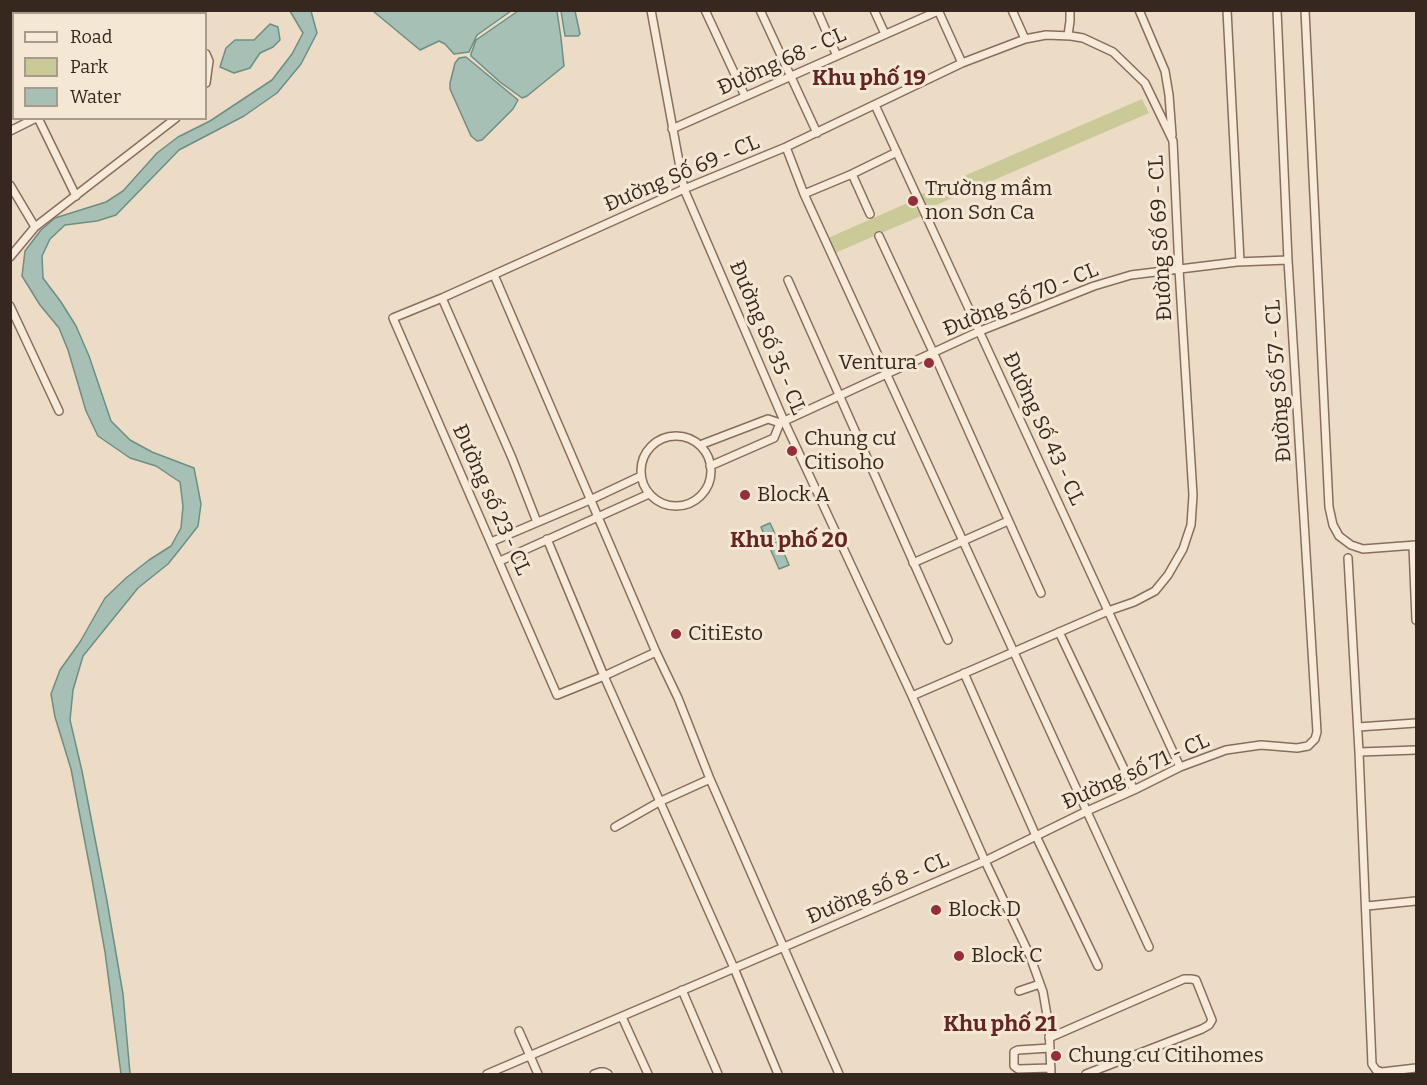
<!DOCTYPE html>
<meta charset="utf-8">
<style>
body{margin:0}
#map{position:relative;width:1427px;height:1085px;overflow:hidden;background:#eddcc5;font-family:Bitter,serif}
canvas{display:block}
.frame{position:absolute;inset:0;border:12px solid #37281f;pointer-events:none}
.legend{position:absolute;left:12px;top:12px;width:195px;height:108px;box-sizing:border-box;background:#f4e7d4;border:2px solid #a89b8c;margin:0;padding:8px 10px;list-style:none;font-size:18px;color:#37281f}
.legend li{display:flex;align-items:center;gap:12px;height:30px}
.legend b{width:30px;border:2px solid #a89b8c}
</style>
<div id="map">
<canvas width="1427" height="1085"></canvas>
<div class="frame"></div>
<ul class="legend">
<li><b style="height:8px;background:#f8ead8"></b>Road</li>
<li><b style="height:16px;background:#caca99"></b>Park</li>
<li><b style="height:16px;background:#a6c0b6"></b>Water</li>
</ul>
</div>
<script>
const c = document.querySelector('canvas').getContext('2d');
c.lineJoin = 'round';
function fillPath(path, color) { c.fillStyle = color; c.fill(path, 'evenodd'); }
const poly = rows => new Path2D(rows.map(r => 'M' + r).join(''));
function strokePath(path, color, width, dash) { c.strokeStyle = color; c.lineWidth = width; c.lineCap = dash ? 'butt' : 'round'; c.setLineDash(dash || []); c.stroke(path); }
function drawText(font, color, halo, rows, align = 'center') {
  c.font = font + ' Bitter,serif'; c.lineWidth = 6; c.setLineDash([]); c.textBaseline = 'middle'; c.strokeStyle = halo; c.fillStyle = color; for (const [text, x, y, turn = 0] of rows) {
    c.save(); c.translate(x, y); c.rotate((+turn || 0) * Math.PI / 180); c.textAlign = isNaN(turn) ? turn : align; if (halo) c.strokeText(text, 0, 0); c.fillText(text, 0, 0); c.restore();
  }
}
fillPath(poly([
 [1142,99,1149,113,927,209,920,195],
 [912,201,921,216,835,253,828,238]
]), '#caca99');
const water = poly([
 [11,10,70,10,70,11,64,13,14,14,13,43,11,44,11,10],
 [290,11,311,11,317,33,301,64,277,93,244,116,179,150,116,215,97,221,65,225,50,239,42,256,43,278,61,302,76,326,89,356,111,421,130,440,152,452,194,468,201,504,198,526,184,544,168,564,138,588,83,656,73,690,70,720,82,771,107,901,123,994,130,1074,121,1074,105,952,92,879,71,769,55,717,51,694,60,670,80,642,105,598,126,578,149,560,171,546,181,528,183,506,180,482,156,466,130,458,98,436,86,411,68,350,59,328,40,305,22,276,25,251,41,230,55,218,106,202,123,191,157,153,178,137,210,121,272,80,292,54,303,33,290,11],
 [373,11,511,11,477,35,469,52,454,54,445,44,439,41,420,50,373,11],
 [518,11,557,11,561,38,564,66,527,96,522,98,500,82,471,56,471,54,476,40,518,11],
 [561,11,575,11,580,34,578,36,565,36,561,11],
 [270,24,278,27,280,40,273,47,260,53,250,68,234,73,220,67,226,48,235,40,254,40,270,24],
 [466,57,518,100,513,109,482,140,477,141,471,136,450,89,450,83,455,63,459,58,466,57],
 [770,523,777,538,767,542,761,527,770,523],
 [779,541,789,565,779,569,769,546,779,541]
]);
fillPath(water, '#a6c0b6');
strokePath(water, '#6d8e82', 1.5);
const street = poly([
 [182,10,185,14],
 [651,10,684,189,784,421,912,696,985,861,1030,956,1043,992,1049,1027,1051,1074],
 [705,10,745,96],
 [760,10,817,133],
 [817,10,837,56],
 [874,10,885,34],
 [938,10,962,63],
 [1012,10,1025,39],
 [1139,10,1165,71,1169,95,1172,135],
 [1227,10,1240,261],
 [1305,10,1329,507,1333,525,1339,536,1351,545,1363,549,1416,545],
 [113,14,120,10],
 [1068,35,1070,21,1070,10],
 [206,54,209,61,206,83],
 [12,64,14,67],
 [875,105,1180,767],
 [38,118,76,196],
 [672,129,938,11],
 [10,131,36,118],
 [786,147,804,194,1149,947],
 [852,174,870,214],
 [10,185,35,227],
 [804,194,852,174,897,152],
 [879,236,934,354,1041,593],
 [10,257,35,227,176,118],
 [494,275,656,652,678,698,710,779,839,1074],
 [788,280,948,640],
 [442,298,512,458,537,522],
 [10,306,59,411],
 '641 471a35 35 0 1 1 70 0a35 35 0 1 1-70 0Z',
 [700,445,768,419,780,423,980,331,1094,286,1131,275,1237,262,1288,260],
 [710,466,774,438,780,423],
 [547,539,604,676,734,968,778,1074],
 [491,542,590,500,641,476],
 [1413,546,1416,620],
 [1348,558,1359,752,1372,1064,1376,1070,1382,1072,1416,1068],
 [500,561,649,494],
 [913,563,1008,521],
 [1059,632,1134,790],
 [656,652,604,676,557,695,393,318,442,298,684,189,786,147,962,63,1025,39,1046,35,1071,36,1083,38,1113,52,1145,83,1173,141,1179,269,1193,495,1191,525,1183,549,1168,575,1155,591,1134,602,1108,611,912,696],
 [964,673,1036,836,1098,966],
 [1358,727,1416,723],
 [1359,752,1416,750],
 [615,827,659,802,710,779],
 [1367,906,1416,901],
 [682,990,718,1074],
 [1019,991,1040,984],
 [622,1017,648,1074],
 [519,1031,538,1074],
 [1049,1038,1184,979,1191,979,1196,980,1212,1020,1209,1025,1202,1029,1086,1074],
 [1050,1048,1018,1050,1014,1052,1014,1066,1018,1069,1051,1068],
 [487,1074,985,861,1087,811,1134,790,1180,767,1226,750,1261,745,1297,748,1308,746,1315,739,1317,732,1288,260,1277,10],
 [594,1074,600,1072,604,1072,608,1074]
]);
strokePath(street, '#876e5c', 10);
strokePath(street, '#f8ead8', 7);
for (const [x, y, r, color] of [
 [913,201,6,"#942e3a"],
 [929,363,6,"#942e3a"],
 [792,451,6,"#942e3a"],
 [745,495,6,"#942e3a"],
 [676,634,6,"#942e3a"],
 [936,910,6,"#942e3a"],
 [959,956,6,"#942e3a"],
 [1056,1056,6,"#942e3a"]
]) { const dot = new Path2D(); dot.arc(x, y, r, 0, 2 * Math.PI); c.fillStyle = color; c.fill(dot); strokePath(dot, '#f4e7d4', 2); }
drawText('21px', '#37281f', '#f4e7d4', [
 ["Đường 68 - CL",782,62,-24],
 ["Đường Số 69 - CL",682,174,-23],
 ["Đường Số 69 - CL",1161,238,-93],
 ["Đường Số 70 - CL",1021,300,-22],
 ["Đường Số 35 - CL",767,338,67],
 ["Đường Số 57 - CL",1279,381,-94],
 ["Đường Số 43 - CL",1043,429,65],
 ["Đường số 23 - CL",491,500,66],
 ["Đường số 71 - CL",1136,772,-24],
 ["Đường số 8 - CL",878,889,-23]
]);
drawText('21px', '#37281f', '#f4e7d4', [
 ["Trường mầm",925,189],
 ["non Sơn Ca",925,213],
 ["Ventura",917,363,"right"],
 ["Chung cư",804,439],
 ["Citisoho",804,463],
 ["Block A",757,495],
 ["CitiEsto",688,634],
 ["Block D",948,910],
 ["Block C",971,956],
 ["Chung cư Citihomes",1068,1056]
], 'left');
drawText('bold 22px', '#632620', '#f4e7d4', [
 ["Khu phố 19",869,79],
 ["Khu phố 20",789,541],
 ["Khu phố 21",1000,1025]
]);
</script>
